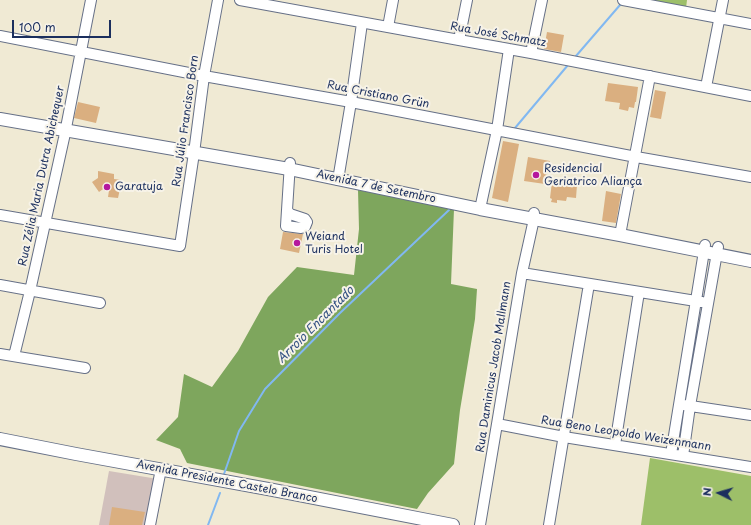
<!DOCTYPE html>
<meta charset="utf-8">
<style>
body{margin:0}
#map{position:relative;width:751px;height:525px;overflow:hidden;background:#f0ead4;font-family:"Playpen Sans",sans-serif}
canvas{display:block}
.north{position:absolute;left:699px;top:473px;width:40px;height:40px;-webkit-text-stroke:3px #f7f3e8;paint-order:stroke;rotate:275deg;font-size:11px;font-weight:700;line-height:16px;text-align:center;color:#1b2f5e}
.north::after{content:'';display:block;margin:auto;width:14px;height:18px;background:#1b2f5e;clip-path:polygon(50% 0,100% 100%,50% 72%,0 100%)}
.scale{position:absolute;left:12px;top:20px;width:99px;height:18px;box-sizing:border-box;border:2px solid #1b2f5e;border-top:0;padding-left:5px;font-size:12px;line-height:14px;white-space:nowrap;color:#1b2f5e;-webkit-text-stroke:3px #f7f3e8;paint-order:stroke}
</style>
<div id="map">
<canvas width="751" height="525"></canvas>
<div class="north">N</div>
<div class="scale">100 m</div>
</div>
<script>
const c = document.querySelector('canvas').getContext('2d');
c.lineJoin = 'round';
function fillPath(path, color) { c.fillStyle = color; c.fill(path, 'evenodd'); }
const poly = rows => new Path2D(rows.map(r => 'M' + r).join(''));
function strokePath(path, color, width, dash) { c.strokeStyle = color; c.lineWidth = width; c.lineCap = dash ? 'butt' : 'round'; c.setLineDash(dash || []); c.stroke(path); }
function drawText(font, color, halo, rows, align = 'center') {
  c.font = font + ' "Playpen Sans",sans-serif'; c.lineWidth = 4; c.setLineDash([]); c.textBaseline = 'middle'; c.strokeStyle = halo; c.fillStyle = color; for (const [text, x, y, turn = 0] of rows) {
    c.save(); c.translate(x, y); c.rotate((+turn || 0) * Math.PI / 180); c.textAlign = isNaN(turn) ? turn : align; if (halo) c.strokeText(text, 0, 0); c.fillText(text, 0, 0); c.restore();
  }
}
fillPath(poly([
 [109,471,164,480,156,525,99,525]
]), '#d1c0bc');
fillPath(poly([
 [655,0,687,0,686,8,655,3],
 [650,458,751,476,751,525,641,525]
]), '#9dbf69');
fillPath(poly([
 [358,190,454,209,451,284,477,289,475,319,468,362,460,410,454,464,428,493,417,509,187,463,180,449,156,440,178,417,184,374,212,387,238,351,268,297,297,267,354,275,359,229]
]), '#7ea65d');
strokePath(poly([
 [576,56,620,5],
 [515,128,568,65],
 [224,474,239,431,265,389,340,313,449,210],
 [208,525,220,493]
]), '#81b8f1', 2);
fillPath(poly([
 [547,32,564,35,561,52,544,49],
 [608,83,638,87,636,102,635,102,634,108,629,107,628,111,619,109,620,103,605,101],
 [655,90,666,92,661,119,650,117],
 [78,102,100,107,96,123,74,118],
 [503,141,519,144,508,202,492,198],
 [528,157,550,161,549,170,547,169,545,184,524,181],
 [98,171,114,174,114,179,122,180,118,198,108,197,110,184,99,192,92,182,98,178],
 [552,182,577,185,576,198,567,197,566,201,557,200,557,203,551,202,552,199,550,198],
 [606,191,621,194,616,223,602,221],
 [283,232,303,234,299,253,280,249],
 [112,507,145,512,142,525,109,525]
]), '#daaf80');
const minor = poly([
 [240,0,459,40,531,53,751,96],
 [623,0,751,24],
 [388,27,393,0],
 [0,36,204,76,351,102,636,157,751,177],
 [459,40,467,0],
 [531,53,542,0],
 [706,87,723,0],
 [338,180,351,102,362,23],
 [480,209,497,130,509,49],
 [287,210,286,226,301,228,305,227,307,222,305,219,290,214,287,210,290,163],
 [0,215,180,246,194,153,204,76,218,0],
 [620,235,650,76],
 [522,273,702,302],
 [0,285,100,303],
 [0,354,85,368],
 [14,356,30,291,64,138,91,0],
 [684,405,751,415],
 [497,424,564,437,751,467],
 [615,445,639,292],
 [671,454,705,245],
 [683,456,690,406,718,247],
 [150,525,161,469],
 [480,525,497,424,522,273,534,219,534,213],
 [549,525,589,284]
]);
const major = poly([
 [0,119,289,169,480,209,620,235,751,261],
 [0,439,76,454,268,489,453,525]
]);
strokePath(minor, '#667087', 12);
strokePath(major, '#667087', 14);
strokePath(minor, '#fff', 10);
strokePath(major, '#fff', 12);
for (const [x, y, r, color] of [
 [536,175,4,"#b5179e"],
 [107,187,4,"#b5179e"],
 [297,243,4,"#b5179e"]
]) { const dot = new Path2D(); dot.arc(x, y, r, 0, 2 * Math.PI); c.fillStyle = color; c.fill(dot); strokePath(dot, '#f7f3e8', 1.5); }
drawText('11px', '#1b2f5e', '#f7f3e8', [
 ["Rua José Schmatz",498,35,10],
 ["Rua Cristiano Grün",378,95,11],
 ["Rua Júlio Francisco Born",186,121,-82],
 ["Rua Zélia Maria Dutra Abichequer",42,176,-78],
 ["Avenida 7 de Setembro",376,187,12],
 ["Rua Daminicus Jacob Mallmann",494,367,-81],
 ["Rua Beno Leopoldo Weizenmann",626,434,9],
 ["Avenida Presidente Castelo Branco",227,482,11]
]);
drawText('11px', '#1b2f5e', '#f7f3e8', [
 ["Residencial",544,169],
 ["Geriatrico Aliança",544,182],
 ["Garatuja",115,187],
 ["Weiand",305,237],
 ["Turis Hotel",305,250]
], 'left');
drawText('italic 12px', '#345183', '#f7f3e8', [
 ["Arroio Encantado",316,325,-45]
]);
</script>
